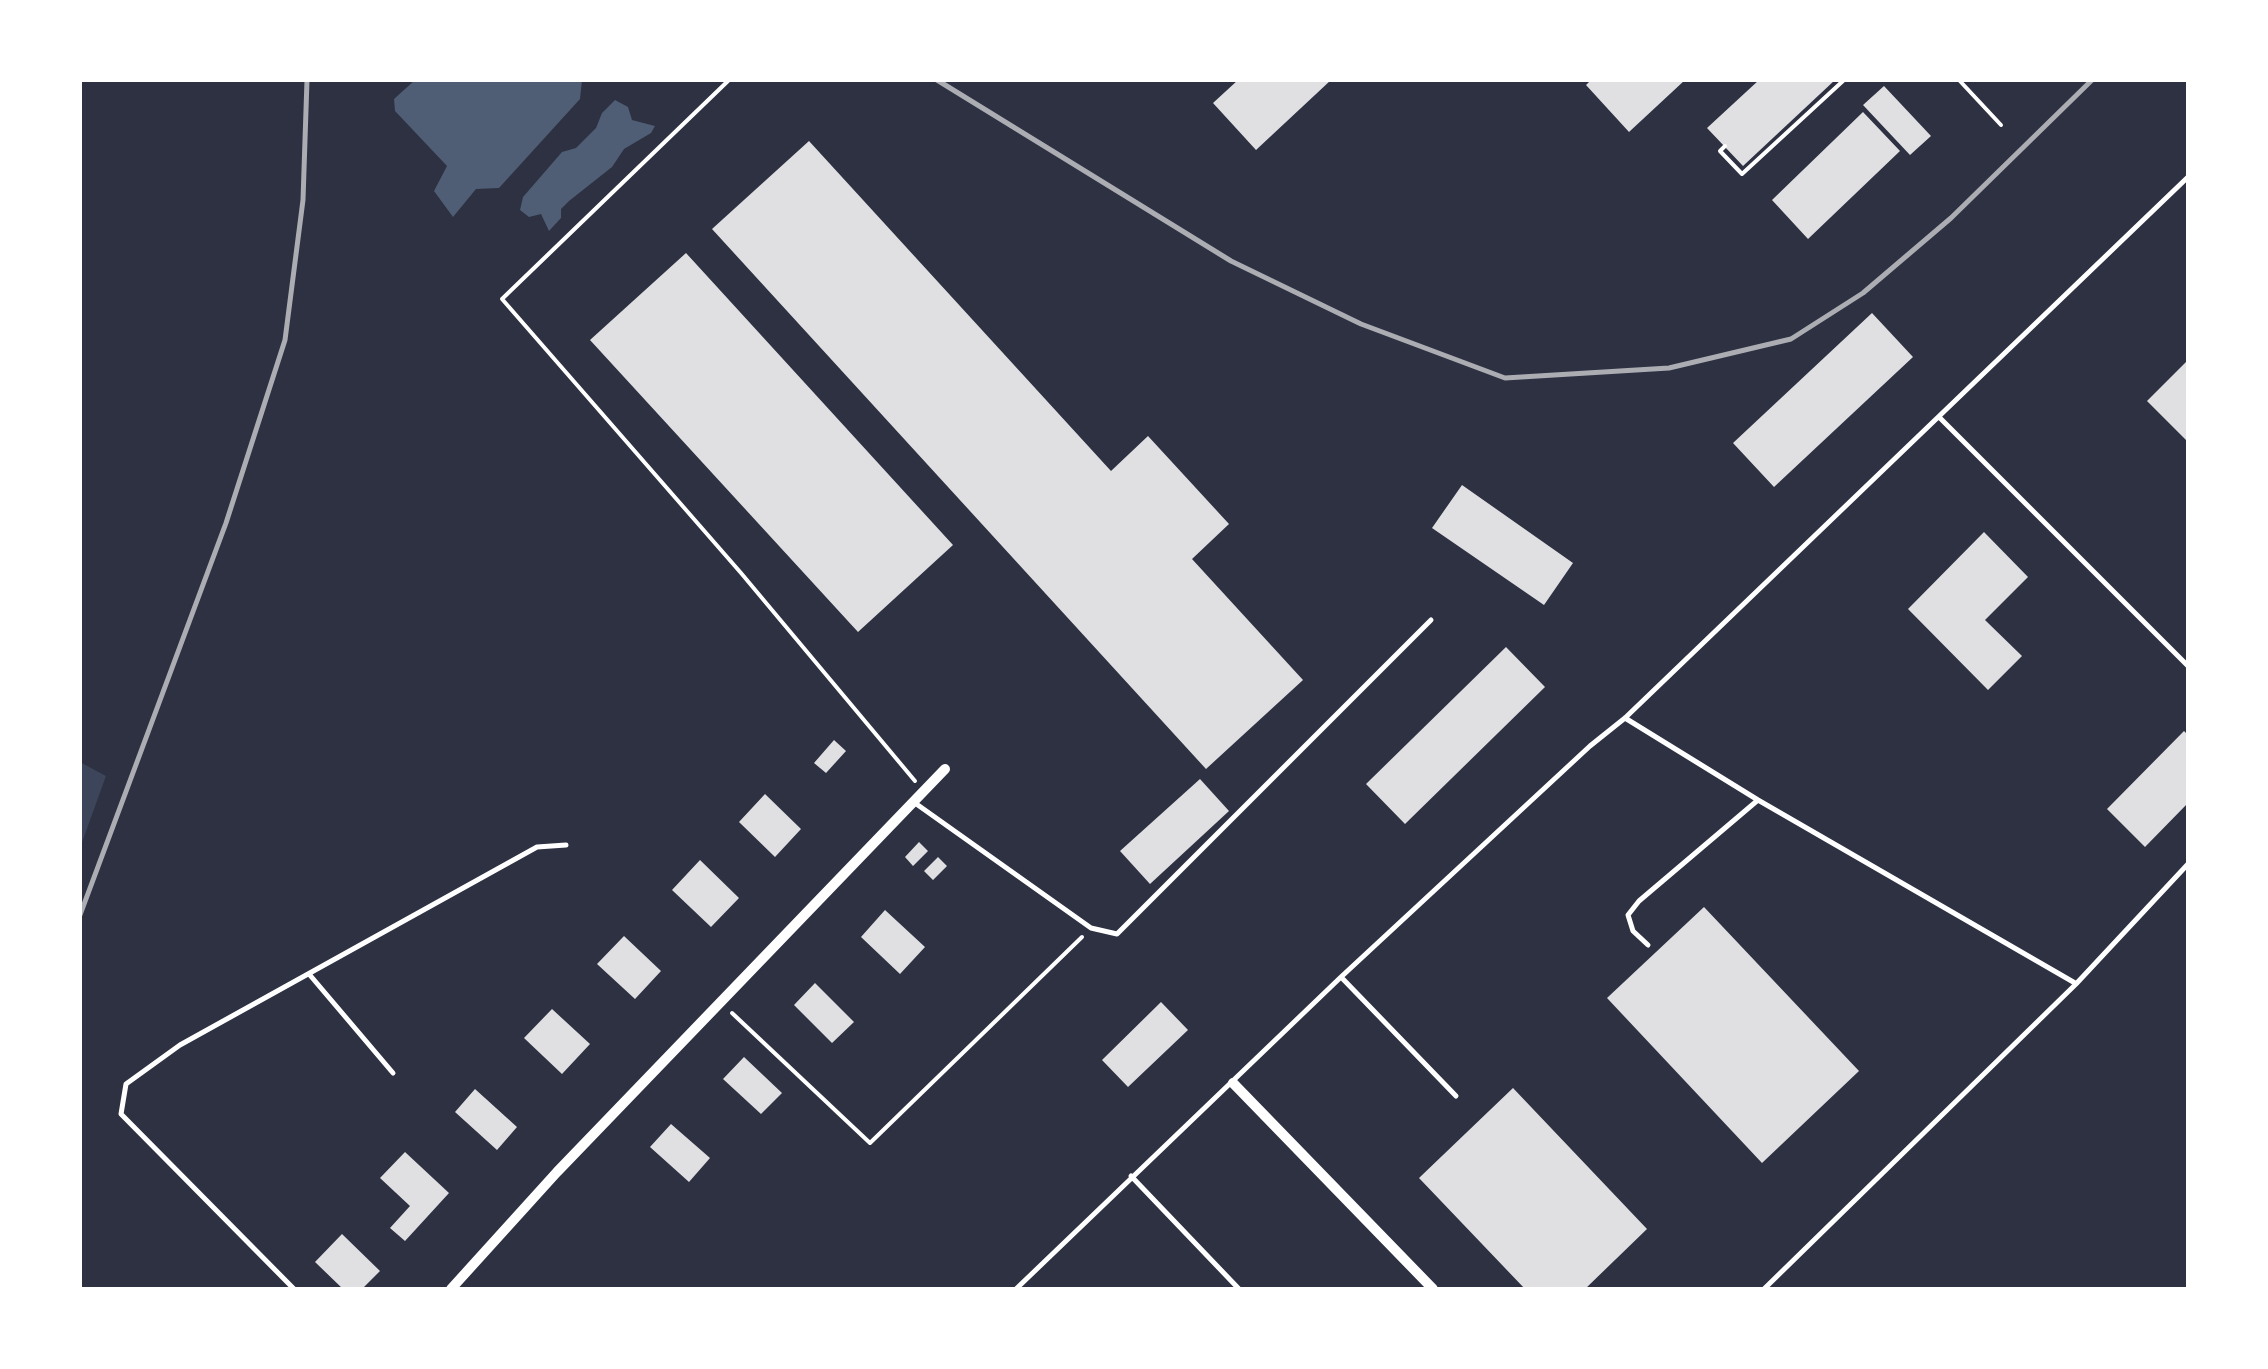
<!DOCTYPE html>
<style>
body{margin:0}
#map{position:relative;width:2268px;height:1369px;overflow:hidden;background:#2d3142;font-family:Raleway,sans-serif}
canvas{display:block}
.frame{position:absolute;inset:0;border:82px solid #fff;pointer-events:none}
</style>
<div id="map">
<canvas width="2268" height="1369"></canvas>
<div class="frame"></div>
</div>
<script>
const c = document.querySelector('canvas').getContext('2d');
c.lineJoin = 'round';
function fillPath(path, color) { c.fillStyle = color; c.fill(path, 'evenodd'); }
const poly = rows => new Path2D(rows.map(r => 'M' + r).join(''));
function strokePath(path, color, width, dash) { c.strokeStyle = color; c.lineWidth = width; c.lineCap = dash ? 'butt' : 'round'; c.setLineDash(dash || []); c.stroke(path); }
fillPath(poly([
 [80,762,106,776,80,848]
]), '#3c4559');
fillPath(poly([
 [415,80,582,80,580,99,499,188,476,189,453,217,434,191,447,166,395,111,394,99],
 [615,100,628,107,632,120,655,126,651,133,624,149,612,167,569,201,561,209,561,218,549,231,541,214,529,217,520,210,523,197,562,152,576,148,596,128,602,113]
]), '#4f5d75');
fillPath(poly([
 [1238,80,1331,80,1256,150,1213,103],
 [1591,80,1685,80,1629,132,1586,85],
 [1759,80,1835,80,1743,166,1707,128],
 [1884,86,1931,136,1910,155,1863,105],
 [1863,112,1900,151,1808,239,1772,200],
 [809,141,1111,471,1148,436,1229,524,1192,559,1303,680,1206,769,712,229],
 [686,253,953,545,858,632,590,340],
 [1872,313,1913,357,1774,487,1733,443],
 [2188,360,2188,442,2147,401],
 [1462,485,1573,563,1544,605,1432,528],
 [1984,532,2028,577,1985,620,2022,656,1988,690,1908,609],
 [1506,647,1545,687,1405,824,1366,784],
 [2184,731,2188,735,2188,803,2145,847,2107,809],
 [834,740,846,751,826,773,814,763],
 [1200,779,1229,811,1150,884,1120,851],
 [765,794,801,829,775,857,739,822],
 [919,842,928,851,913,866,905,857],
 [938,857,947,866,933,880,924,871],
 [700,860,739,898,711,927,672,890],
 [1704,907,1859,1071,1762,1163,1607,998],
 [885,910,925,947,900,974,861,937],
 [624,936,661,971,635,999,597,964],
 [815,983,854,1022,832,1043,794,1005],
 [1161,1002,1188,1030,1128,1087,1102,1060],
 [552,1009,590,1044,562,1074,524,1038],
 [744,1057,782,1093,761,1114,723,1079],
 [1513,1088,1647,1229,1585,1289,1525,1289,1419,1178],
 [475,1089,517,1127,497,1150,455,1112],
 [671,1124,710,1158,689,1182,650,1147],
 [405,1152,449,1193,405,1241,390,1228,410,1206,380,1178],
 [342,1234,380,1271,362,1289,343,1289,315,1262]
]), '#e0e0e3');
strokePath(poly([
 [729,80,502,299,741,573,915,781],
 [1959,80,2001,125],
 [1725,146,1720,151,1742,174,1844,80],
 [732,1013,870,1143,1082,937]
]), '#fff', 4);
strokePath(poly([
 [1939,417,2188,666],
 [1625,718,1758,800,2075,983],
 [915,803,1091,928,1117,934,1431,620],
 [1648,945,1633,931,1628,915,1639,901,1758,800],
 [309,974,393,1073],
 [1341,977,1456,1096],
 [1131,1176,1239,1289],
 [294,1289,121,1114,126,1084,180,1045,537,847,566,845],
 [1016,1289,1341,977,1590,746,1625,718,2188,177],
 [1764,1289,2076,984,2188,864]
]), '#fff', 5);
strokePath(poly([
 [1233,1083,1433,1289],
 [451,1289,557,1172,945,769]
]), '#fff', 10);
strokePath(poly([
 [937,80,1231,261,1361,324,1505,378,1669,368,1791,339,1863,293,1951,218,2092,80],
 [80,915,226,523,285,340,303,200,307,80]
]), '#abadb3', 5);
</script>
